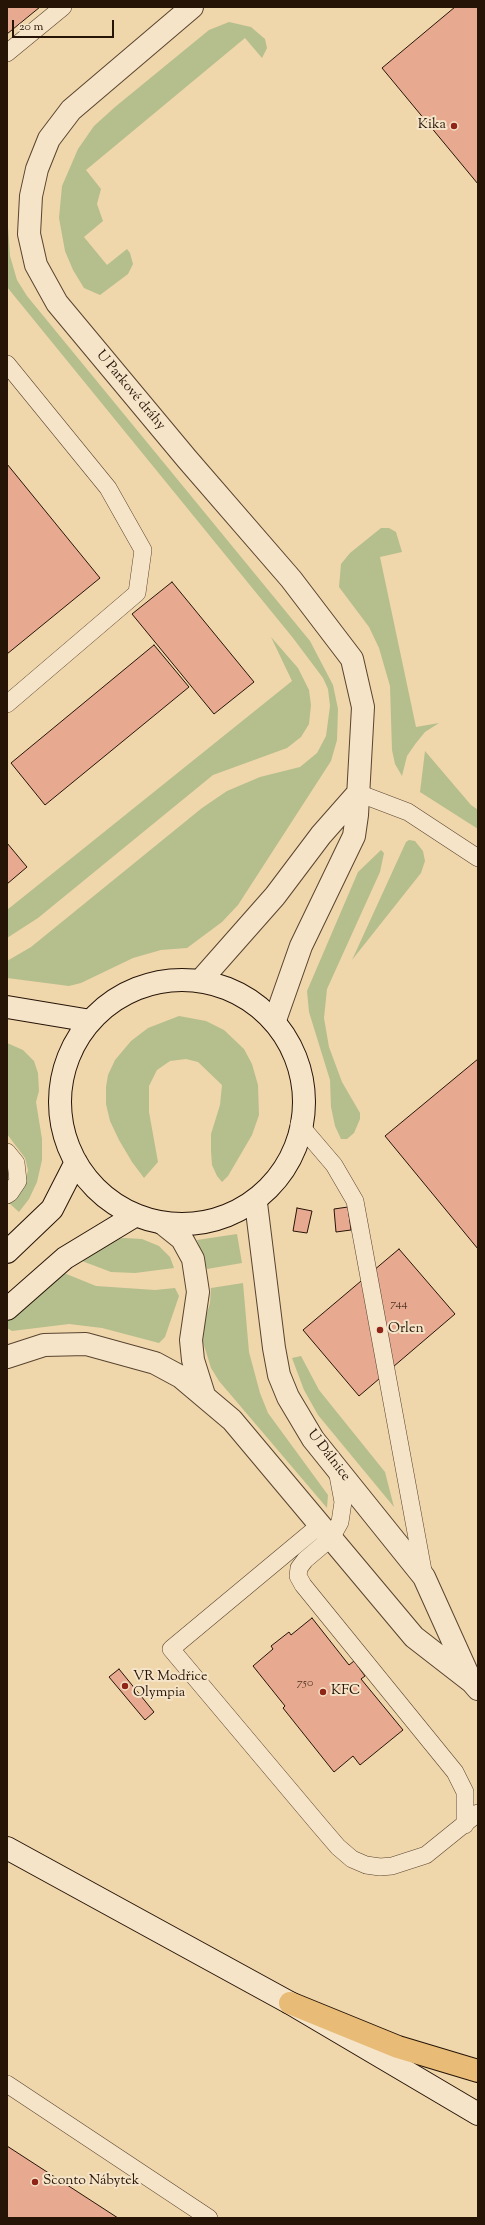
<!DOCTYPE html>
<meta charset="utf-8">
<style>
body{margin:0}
#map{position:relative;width:485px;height:2225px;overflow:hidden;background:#f0d6ab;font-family:"Sorts Mill Goudy",serif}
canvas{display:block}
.frame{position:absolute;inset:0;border:8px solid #261407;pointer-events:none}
.scale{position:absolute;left:12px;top:20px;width:102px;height:18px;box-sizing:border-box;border:2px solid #261407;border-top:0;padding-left:5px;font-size:12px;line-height:14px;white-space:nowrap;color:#261407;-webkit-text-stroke:3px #f5e4c8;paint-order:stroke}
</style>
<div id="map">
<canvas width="485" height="2225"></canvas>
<div class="frame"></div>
<div class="scale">20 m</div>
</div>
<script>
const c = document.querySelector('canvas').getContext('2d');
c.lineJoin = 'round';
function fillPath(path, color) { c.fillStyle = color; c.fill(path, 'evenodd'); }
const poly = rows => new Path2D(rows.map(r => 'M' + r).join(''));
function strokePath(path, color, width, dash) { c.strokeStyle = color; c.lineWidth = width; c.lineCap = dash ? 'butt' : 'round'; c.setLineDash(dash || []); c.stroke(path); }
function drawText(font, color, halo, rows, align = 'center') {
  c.font = font + ' "Sorts Mill Goudy",serif'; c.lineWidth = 4; c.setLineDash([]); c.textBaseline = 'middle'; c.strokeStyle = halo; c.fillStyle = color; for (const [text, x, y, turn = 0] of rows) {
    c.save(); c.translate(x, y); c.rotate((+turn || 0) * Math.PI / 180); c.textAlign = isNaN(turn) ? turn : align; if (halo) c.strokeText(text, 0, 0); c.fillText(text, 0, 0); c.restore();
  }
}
fillPath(poly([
 [229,22,251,27,265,39,267,48,262,58,245,38,86,170,101,189,97,204,103,221,84,237,107,265,127,249,130,253,133,264,128,274,100,295,84,288,73,270,65,251,59,218,62,186,78,149,94,126,115,107,209,30],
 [7,212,10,256,17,280,27,296,310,641,333,685,338,709,337,740,331,761,238,905,222,922,187,948,161,950,133,958,81,983,69,986,7,978,7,961,31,947,202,808,227,791,260,777,300,767,317,753,326,736,330,706,328,689,323,678,293,638,7,287],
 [381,528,389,528,396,532,402,552,380,557,416,727,439,723,425,732,416,743,407,756,402,776,395,764,392,750,390,686,379,648,369,627,339,587,341,564,350,553],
 [271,637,298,668,309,690,311,705,309,724,301,737,287,748,213,775,38,918,7,938,7,910,292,681],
 [425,751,471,805,478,810,478,829,420,792],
 [409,840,415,841,423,851,425,861,421,873,352,960,406,842],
 [381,850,384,853,380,872,327,989,324,1018,329,1047,342,1082,360,1113,360,1119,354,1133,347,1139,341,1139,335,1126,331,1107,330,1080,309,1012,307,991,358,872],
 [179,1016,206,1021,224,1030,244,1049,252,1064,258,1085,259,1115,252,1135,228,1176,222,1182,217,1176,212,1165,211,1151,211,1134,220,1105,222,1085,198,1062,186,1059,170,1061,157,1070,149,1086,149,1112,158,1162,144,1178,132,1162,119,1140,110,1121,106,1104,106,1087,108,1075,115,1060,131,1041,148,1028],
 [7,1043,23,1050,34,1061,38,1073,39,1091,36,1102,42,1139,42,1160,37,1182,29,1199,19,1212,9,1203,25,1184,28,1170,25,1158,7,1134],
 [237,1234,242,1263,207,1269,197,1240],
 [125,1238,142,1239,159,1246,170,1257,174,1268,135,1273,111,1272,82,1261,85,1255,110,1239],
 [64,1273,96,1286,155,1290,175,1288,179,1296,165,1337,159,1343,102,1328,69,1324,12,1331,7,1328,8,1318],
 [243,1283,249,1352,260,1393,268,1413,328,1495,327,1508,219,1381,211,1368,203,1342,204,1323,210,1303,211,1288],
 [301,1356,319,1390,385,1472,394,1507,318,1415,304,1390,292,1358]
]), '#b4bf8d');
const building = poly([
 [7,7,40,7,7,34,7,7],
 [455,7,478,7,478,184,382,68,455,7],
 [7,464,100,578,7,654,7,464],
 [172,582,254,682,214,714,132,614,172,582],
 [154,645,189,687,45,805,11,763,154,645],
 [7,843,27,867,7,884,7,843],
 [478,1059,478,1249,385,1136,478,1059],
 [348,1207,351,1230,336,1232,334,1209,348,1207],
 [297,1208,312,1211,307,1233,293,1231,297,1208],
 [399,1249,455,1314,359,1396,303,1330,399,1249],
 [312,1618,349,1665,354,1661,365,1676,361,1679,403,1730,360,1765,353,1756,334,1772,283,1708,285,1706,253,1666,273,1649,271,1646,289,1632,291,1635,312,1618],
 [119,1669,154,1712,145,1720,109,1677,119,1669],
 [7,2146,118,2218,7,2218,7,2146]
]);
fillPath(building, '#e7aa90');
strokePath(building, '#261407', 1);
const lane = poly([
 [7,53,63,7],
 [7,364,108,488,143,550,137,593,7,704],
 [358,793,408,812,478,858],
 [299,1124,334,1165,355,1201,424,1576],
 [7,1152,16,1163,18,1181,10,1193,7,1195],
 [337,1470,343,1502,340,1522,331,1538,305,1560,299,1568,298,1576,303,1585,455,1772,465,1792,465,1825],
 [320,1525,171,1649,320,1826,338,1847,352,1859,366,1865,380,1867,392,1866,426,1855,478,1813],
 [7,2084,209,2218]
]);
const street = poly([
 [192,7,71,110,49,139,37,169,31,196,29,234,36,265,57,303,187,459,291,579,352,659,363,707,357,815,354,836,301,946,275,1020],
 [200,981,275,896,321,835,358,793],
 [256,1203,274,1348,279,1375,288,1397,313,1439,424,1577,470,1679],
 [162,1223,182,1239,193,1259,198,1292,191,1340,193,1360,204,1395],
 [7,1357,44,1345,86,1344,155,1363,181,1377,232,1420,414,1637,472,1682,478,1689]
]);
const secondary = poly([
 '60 1102a122 122 0 1 1 244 0a122 122 0 1 1-244 0Z',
 [7,1007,91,1021],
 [7,1252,52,1209,76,1162],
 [7,1309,65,1258,136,1215],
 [7,1848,290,2003,478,2114]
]);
const highway = poly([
 [290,2003,398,2047,478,2071]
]);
strokePath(lane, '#584430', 18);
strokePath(street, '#584430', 24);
strokePath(secondary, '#261407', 24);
strokePath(highway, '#261407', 24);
strokePath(lane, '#f5e4c8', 17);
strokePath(street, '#f5e4c8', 22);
strokePath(secondary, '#f5e4c8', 22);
strokePath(highway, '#e8bb76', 22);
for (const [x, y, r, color] of [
 [454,126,4,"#8f2418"],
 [380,1330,4,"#8f2418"],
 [125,1686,4,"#8f2418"],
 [323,1692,4,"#8f2418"],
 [35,2182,4,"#8f2418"]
]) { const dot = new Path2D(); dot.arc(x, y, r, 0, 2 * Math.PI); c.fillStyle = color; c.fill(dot); strokePath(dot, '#f5e4c8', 1.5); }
drawText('12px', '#563a29', null, [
 ["744",399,1305],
 ["750",305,1684]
]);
drawText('14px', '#261407', '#f5e4c8', [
 ["Kika",446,126,"right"],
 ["Orlen",388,1330],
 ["VR Modřice",133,1678],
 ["Olympia",133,1694],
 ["KFC",331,1692],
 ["Sconto Nábytek",43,2182]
], 'left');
drawText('14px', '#261407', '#f5e4c8', [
 ["U Parkové dráhy",130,391,50],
 ["U Dálnice",328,1456,52]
]);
</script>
